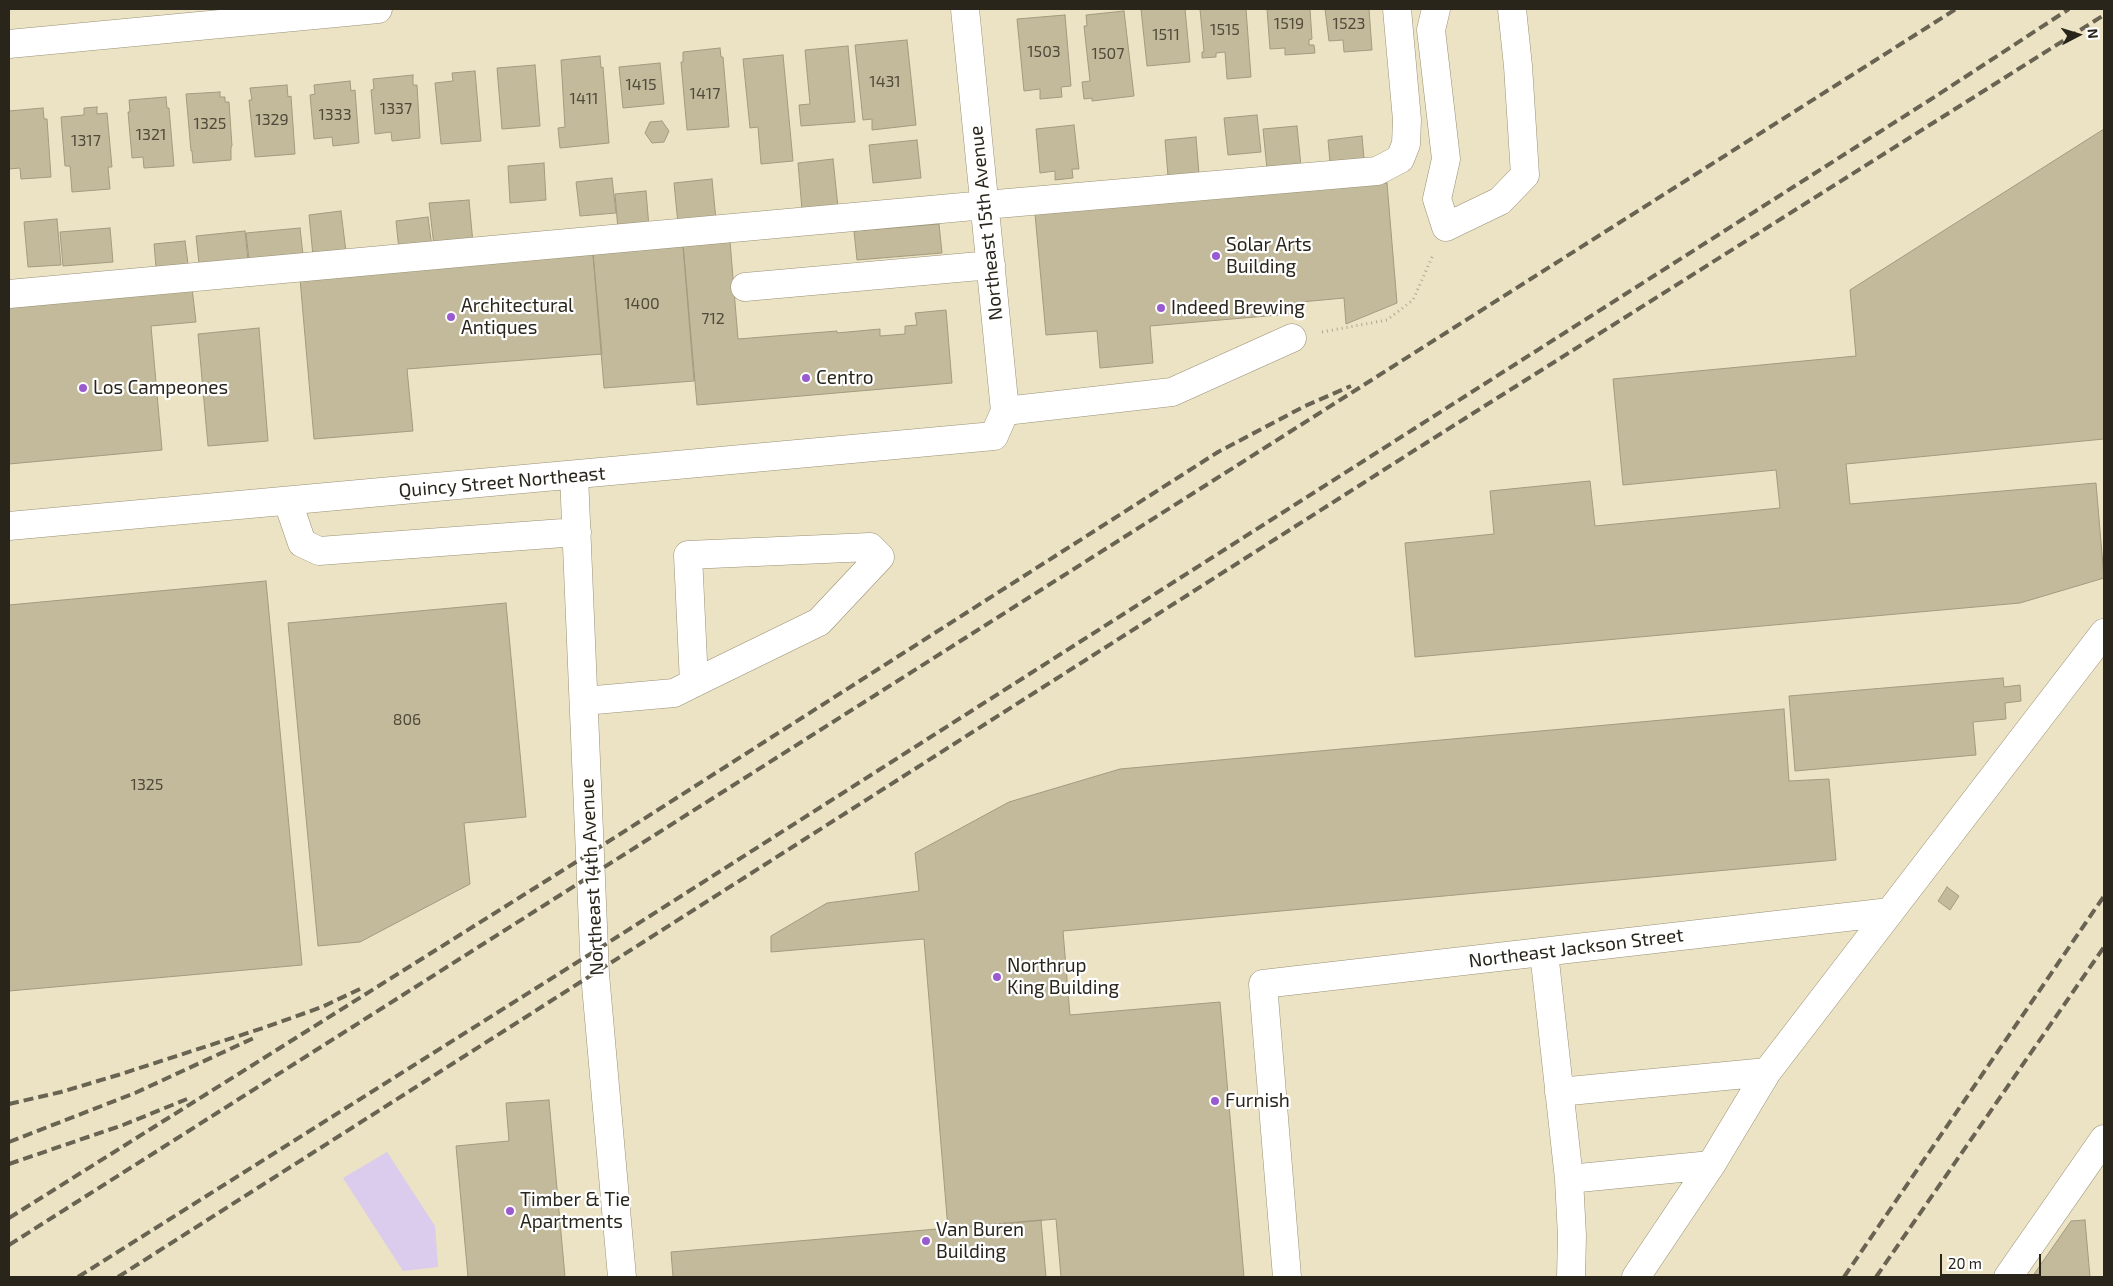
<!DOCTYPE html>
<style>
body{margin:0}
#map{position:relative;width:2113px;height:1286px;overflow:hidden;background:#ece3c5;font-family:"Exo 2",sans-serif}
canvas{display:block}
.frame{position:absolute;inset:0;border:10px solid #29251a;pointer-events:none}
.north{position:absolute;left:2053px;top:10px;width:50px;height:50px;-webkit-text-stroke:4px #fff;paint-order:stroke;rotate:85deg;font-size:14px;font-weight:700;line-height:20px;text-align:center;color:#29251a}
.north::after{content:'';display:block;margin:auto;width:18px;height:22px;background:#29251a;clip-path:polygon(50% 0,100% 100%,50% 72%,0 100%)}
.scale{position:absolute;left:1940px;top:1254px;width:101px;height:22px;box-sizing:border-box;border:2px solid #29251a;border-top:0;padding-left:6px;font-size:15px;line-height:18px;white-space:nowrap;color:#29251a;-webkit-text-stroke:4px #fff;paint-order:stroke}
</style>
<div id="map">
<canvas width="2113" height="1286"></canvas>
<div class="frame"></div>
<div class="north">N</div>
<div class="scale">20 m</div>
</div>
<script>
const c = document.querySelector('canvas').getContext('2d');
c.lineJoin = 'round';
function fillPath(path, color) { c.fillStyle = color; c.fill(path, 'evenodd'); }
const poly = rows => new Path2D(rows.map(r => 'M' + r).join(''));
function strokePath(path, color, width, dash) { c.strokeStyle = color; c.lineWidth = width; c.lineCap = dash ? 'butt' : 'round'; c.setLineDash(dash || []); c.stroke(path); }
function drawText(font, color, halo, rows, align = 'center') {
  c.font = font + ' "Exo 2",sans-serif'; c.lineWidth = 4.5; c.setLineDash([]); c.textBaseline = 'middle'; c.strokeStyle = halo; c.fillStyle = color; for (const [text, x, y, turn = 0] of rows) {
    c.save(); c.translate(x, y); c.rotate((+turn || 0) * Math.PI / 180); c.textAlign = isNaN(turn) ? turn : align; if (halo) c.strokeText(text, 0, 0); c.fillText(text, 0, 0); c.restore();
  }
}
fillPath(poly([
 [387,1152,435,1226,438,1267,403,1271,343,1178]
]), '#dbcbed');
const building = poly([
 [1141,9,1185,9,1190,62,1147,66,1141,9],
 [1200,9,1246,9,1251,77,1227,79,1225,52,1216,53,1216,57,1202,58,1202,52,1204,52,1200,9],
 [1267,9,1310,9,1312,39,1309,40,1309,45,1314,45,1315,53,1285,55,1285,48,1270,49,1267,9],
 [1325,9,1369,9,1372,50,1344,52,1343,40,1329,41,1325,9],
 [1124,11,1134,96,1092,101,1092,98,1084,99,1082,82,1090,81,1084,26,1087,26,1086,15,1124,11],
 [1065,15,1071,86,1061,87,1062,97,1040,99,1040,89,1024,91,1017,19,1065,15],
 [907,40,916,125,872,130,872,119,863,120,855,45,907,40],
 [848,46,855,122,801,126,799,105,810,104,805,50,848,46],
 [720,48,721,57,723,57,729,127,687,130,681,62,683,62,683,52,720,48],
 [783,55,793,161,761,164,758,127,750,128,743,59,783,55],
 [600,56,601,68,603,67,609,143,560,148,558,128,565,127,561,60,600,56],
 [660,63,664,104,623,108,619,67,660,63],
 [535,65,540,126,502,129,497,68,535,65],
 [475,71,481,141,441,144,435,83,453,81,452,73,475,71],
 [413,75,413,85,417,85,420,138,392,141,391,132,375,134,371,90,374,89,373,79,413,75],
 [350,81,351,91,355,90,359,143,333,146,332,137,314,139,310,95,315,94,314,85,350,81],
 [287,85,288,97,291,96,295,154,255,157,249,100,252,100,250,88,287,85],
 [220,92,220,97,225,97,225,102,229,102,232,146,231,147,231,160,193,163,192,151,191,151,186,94,220,92],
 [166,97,167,108,169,108,174,166,144,168,143,157,132,158,128,112,130,112,129,100,166,97],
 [97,107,97,114,107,113,112,167,108,167,110,189,72,192,70,166,65,166,61,117,84,115,84,108,97,107],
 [43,108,44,119,47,119,51,177,21,179,20,168,9,169,9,111,43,108],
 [1257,115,1261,152,1228,155,1224,118,1257,115],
 [662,121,669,131,664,142,652,143,645,133,650,122,662,121],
 [1074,125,1079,169,1072,169,1073,178,1055,180,1055,171,1040,173,1036,129,1074,125],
 [1297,126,1301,166,1267,169,1263,129,1297,126],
 [2104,129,2104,439,1846,464,1850,504,2096,483,2104,578,2020,603,1415,657,1405,543,1494,534,1490,491,1590,481,1595,526,1780,508,1776,470,1623,485,1613,379,1856,356,1850,290,2104,129],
 [1362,136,1364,159,1330,162,1328,140,1362,136],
 [1196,137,1199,174,1168,176,1165,140,1196,137],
 [917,140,921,178,873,183,869,145,917,140],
 [833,159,838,207,802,210,798,163,833,159],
 [544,163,546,200,510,203,508,166,544,163],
 [612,178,616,213,580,216,576,182,612,178],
 [712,179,716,220,678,224,674,183,712,179],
 [1387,183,1397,303,1346,324,1344,298,1301,302,1302,313,1150,326,1153,363,1100,368,1097,331,1046,335,1035,214,1387,183],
 [646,191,649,227,618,230,615,194,646,191],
 [469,200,473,243,434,246,429,203,469,200],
 [341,211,346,252,313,256,309,215,341,211],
 [428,217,432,247,399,250,396,221,428,217],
 [57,219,61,265,28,267,24,222,57,219],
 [939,224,942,253,857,260,854,231,939,224],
 [110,228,113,262,63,266,60,232,110,228],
 [300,228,303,255,249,260,246,233,300,228],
 [245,231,248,260,199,264,196,236,245,231],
 [185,241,188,264,156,267,154,244,185,241],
 [730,241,738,339,837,331,837,333,880,329,880,336,905,334,905,326,917,325,915,313,946,310,952,383,697,405,683,245,730,241],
 [683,245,694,381,604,388,593,254,683,245],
 [593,254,602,354,407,369,413,431,314,439,300,279,593,254],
 [192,288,196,322,151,326,162,450,9,464,9,305,192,288],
 [259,328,268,441,208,446,198,334,259,328],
 [266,581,302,965,9,991,9,605,266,581],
 [506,603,526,817,464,823,470,884,360,942,318,946,288,623,506,603],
 [2003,678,2004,687,2020,685,2021,701,2005,703,2006,719,1973,722,1976,755,1795,771,1789,696,2003,678],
 [1784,709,1789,781,1829,779,1836,860,1063,931,1070,1015,1220,1002,1244,1277,1061,1277,1056,1219,948,1229,924,939,771,952,771,936,827,903,919,891,915,853,1009,802,1120,769,1784,709],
 [1947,887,1959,896,1950,910,1938,901,1947,887],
 [549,1100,565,1277,468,1277,456,1146,509,1141,506,1103,549,1100],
 [1041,1220,1046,1277,673,1277,671,1252,1041,1220],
 [2085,1220,2090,1277,2032,1277,2071,1221,2085,1220]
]);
fillPath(building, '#c3ba9c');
strokePath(building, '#a39a7e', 1);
const minor = poly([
 [1436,9,1431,30,1446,159,1437,199,1446,227,1500,201,1525,175,1518,66,1512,9],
 [9,44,378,9],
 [745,287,991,265],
 [9,294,985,205,1377,171,1400,159,1406,144,1407,120,1397,9],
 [1005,411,1172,392,1292,338],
 [574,475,595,974,622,1277],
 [288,502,302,543,319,551,577,532],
 [9,526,994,436,1005,411,965,9],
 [584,701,674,693,694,683,819,622,880,557,870,547,688,555,694,683],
 [1544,952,1569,1179,1572,1236,1571,1277],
 [1559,1092,1767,1072],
 [1569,1179,1711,1165],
 [1287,1277,1263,984,1890,912],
 [1636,1277,1711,1165,1767,1072,2104,633],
 [2008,1277,2104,1139]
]);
strokePath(minor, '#999074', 29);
strokePath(poly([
 [1322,332,1387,320,1413,300,1433,255]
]), '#aea78f', 3, [1, 4]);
strokePath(minor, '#fff', 28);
strokePath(poly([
 [9,1104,61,1092,118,1075,263,1028,322,1007,362,988],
 [9,1142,135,1093,256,1037],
 [9,1164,123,1125,187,1099],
 [9,1218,592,852,1218,452,1305,406,1351,386],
 [9,1245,1956,9],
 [78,1277,595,951,1936,96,2069,9],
 [118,1277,1426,443,2104,15],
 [1844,1277,2104,896],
 [1876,1277,2104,947]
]), '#696352', 4, [10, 5]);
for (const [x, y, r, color] of [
 [1216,256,5,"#9a5ad0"],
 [1161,308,5,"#9a5ad0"],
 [451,317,5,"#9a5ad0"],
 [806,378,5,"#9a5ad0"],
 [83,388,5,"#9a5ad0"],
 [997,977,5,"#9a5ad0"],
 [1215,1101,5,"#9a5ad0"],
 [510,1211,5,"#9a5ad0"],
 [926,1241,5,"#9a5ad0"]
]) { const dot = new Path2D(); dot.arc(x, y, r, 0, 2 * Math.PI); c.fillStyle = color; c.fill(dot); strokePath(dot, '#fff', 2); }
drawText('16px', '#504a3a', null, [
 ["1519",1289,24],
 ["1523",1349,24],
 ["1515",1225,30],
 ["1511",1166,35],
 ["1503",1044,52],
 ["1507",1108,54],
 ["1431",885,82],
 ["1415",641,85],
 ["1417",705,94],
 ["1411",584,99],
 ["1337",396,109],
 ["1333",335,115],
 ["1329",272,120],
 ["1325",210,124],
 ["1321",151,135],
 ["1317",86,141],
 ["1400",642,304],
 ["712",713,319],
 ["806",407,720],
 ["1325",147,785]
]);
drawText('19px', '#29251a', '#fff', [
 ["Northeast 15th Avenue",986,223,-96],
 ["Quincy Street Northeast",502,482,-5],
 ["Northeast 14th Avenue",592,877,-93],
 ["Northeast Jackson Street",1576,948,-7]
]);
drawText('19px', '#29251a', '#fff', [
 ["Solar Arts",1226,245],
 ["Building",1226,267],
 ["Architectural",461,306],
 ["Antiques",461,328],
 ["Indeed Brewing",1171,308],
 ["Centro",816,378],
 ["Los Campeones",93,388],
 ["Northrup",1007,966],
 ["King Building",1007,988],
 ["Furnish",1225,1101],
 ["Timber & Tie",520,1200],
 ["Apartments",520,1222],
 ["Van Buren",936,1230],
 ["Building",936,1252]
], 'left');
</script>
